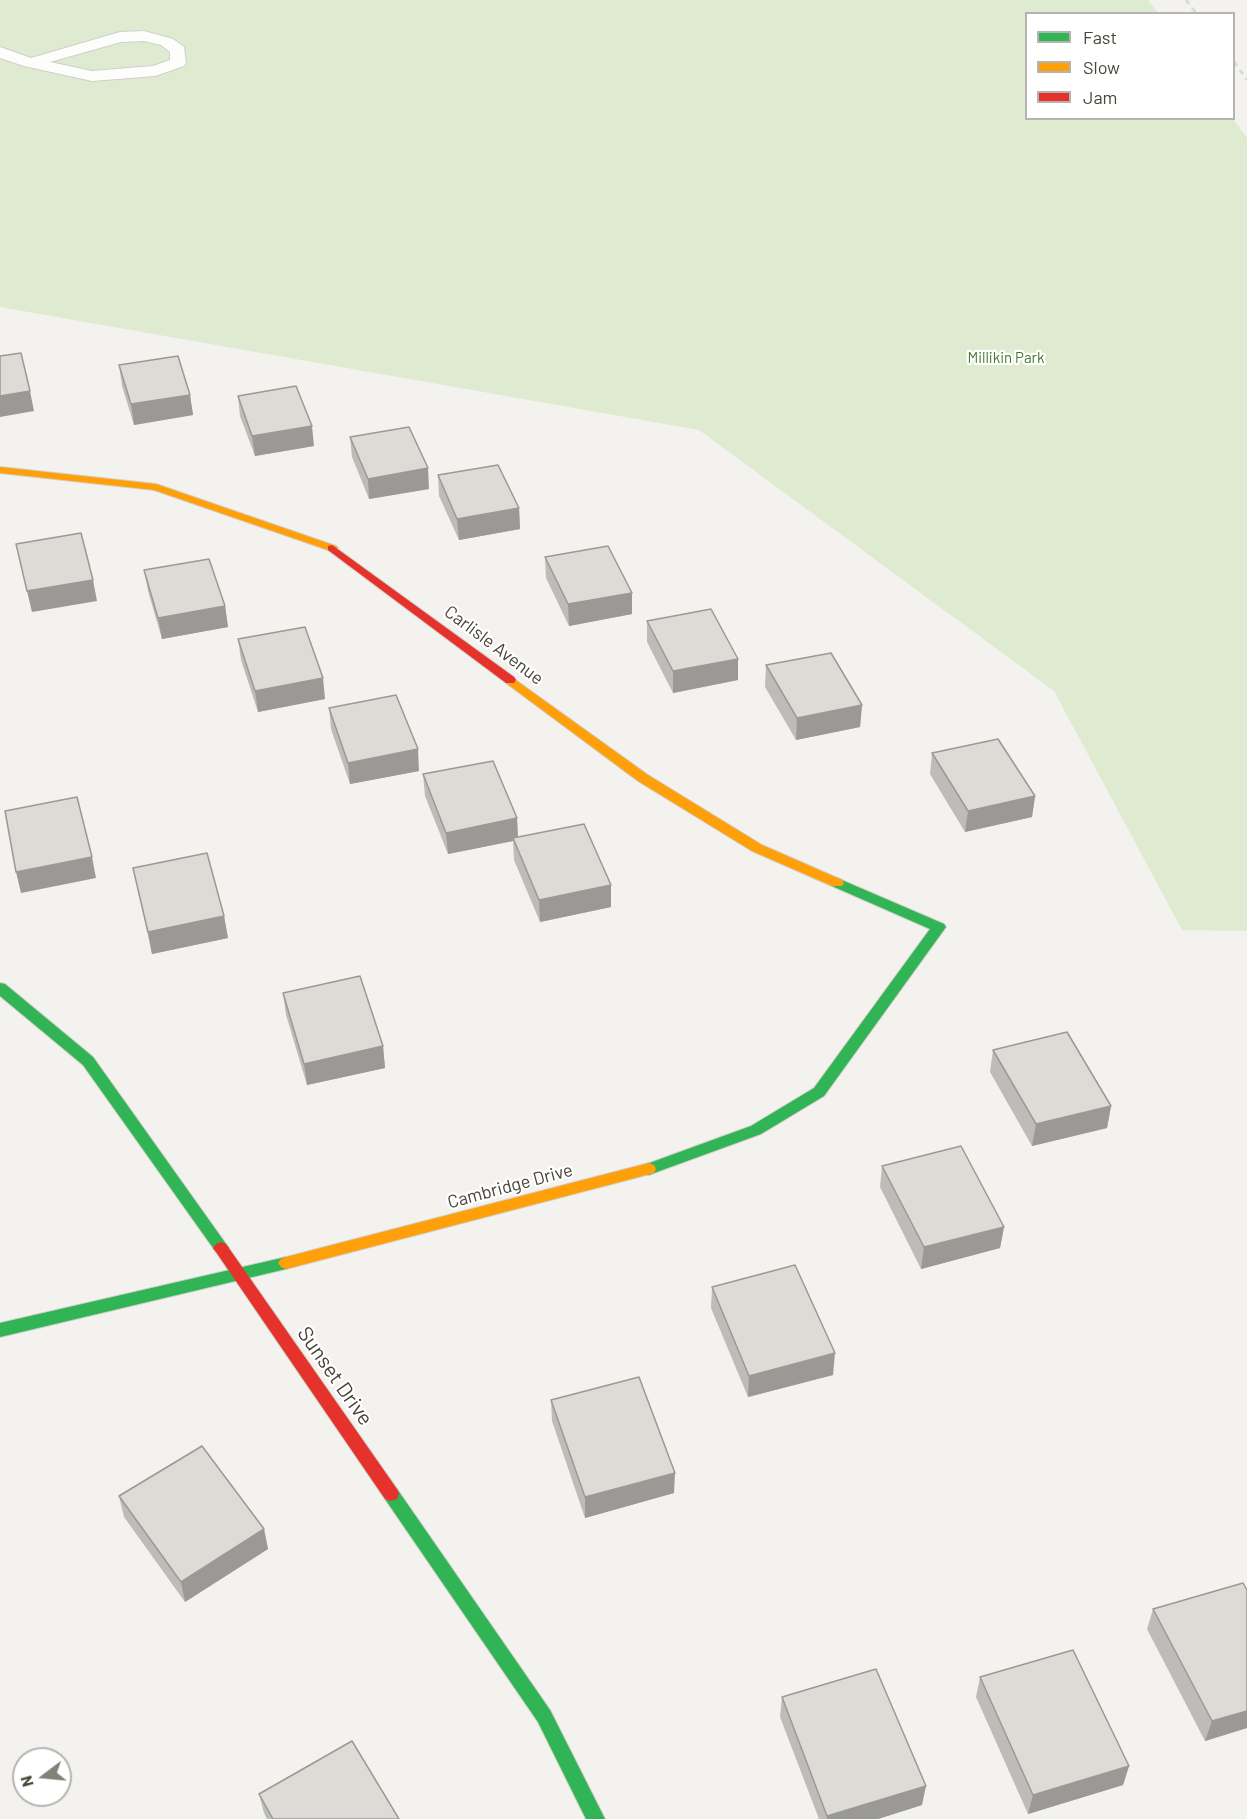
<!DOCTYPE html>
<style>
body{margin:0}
#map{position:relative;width:1247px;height:1819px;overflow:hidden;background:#f3f2ee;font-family:Barlow,sans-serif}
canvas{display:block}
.legend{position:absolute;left:1025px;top:12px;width:210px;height:108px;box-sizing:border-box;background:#fff;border:2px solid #b6b4b0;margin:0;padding:8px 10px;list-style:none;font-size:18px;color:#494439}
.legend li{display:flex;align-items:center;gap:12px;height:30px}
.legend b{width:30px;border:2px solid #b6b4b0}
.north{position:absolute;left:12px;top:1747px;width:60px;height:60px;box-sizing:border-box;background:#fff;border:2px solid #b6b4b0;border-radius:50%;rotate:254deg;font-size:16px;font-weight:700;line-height:24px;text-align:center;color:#494439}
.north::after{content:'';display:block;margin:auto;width:21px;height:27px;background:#848178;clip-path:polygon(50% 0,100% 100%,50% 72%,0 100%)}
</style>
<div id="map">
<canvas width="1247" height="1819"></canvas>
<ul class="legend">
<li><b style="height:8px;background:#30b455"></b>Fast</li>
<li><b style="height:8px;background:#ff9f0a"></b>Slow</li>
<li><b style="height:8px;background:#e5322d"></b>Jam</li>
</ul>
<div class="north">N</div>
</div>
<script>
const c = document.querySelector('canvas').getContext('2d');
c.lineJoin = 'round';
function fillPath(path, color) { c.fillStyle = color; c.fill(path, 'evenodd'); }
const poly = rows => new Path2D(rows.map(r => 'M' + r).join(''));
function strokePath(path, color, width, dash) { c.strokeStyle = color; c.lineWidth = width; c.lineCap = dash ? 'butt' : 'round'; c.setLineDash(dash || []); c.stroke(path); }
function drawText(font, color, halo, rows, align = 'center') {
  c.font = font + ' Barlow,sans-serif'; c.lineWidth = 4.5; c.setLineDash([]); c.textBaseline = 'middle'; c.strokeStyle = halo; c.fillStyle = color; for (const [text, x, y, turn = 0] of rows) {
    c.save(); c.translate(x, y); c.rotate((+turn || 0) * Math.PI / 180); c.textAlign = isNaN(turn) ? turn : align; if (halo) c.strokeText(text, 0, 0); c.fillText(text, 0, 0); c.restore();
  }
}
fillPath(poly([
 [0,0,1148,0,1158,13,1026,14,1026,118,1233,119,1247,138,1247,931,1182,930,1054,691,699,430,0,307]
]), '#dfebd0');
const lane = poly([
 [144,31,173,39,184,47,186,63,184,66,155,76,92,81,24,66,0,58,0,47,31,58,120,32,144,31],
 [144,41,161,45,170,52,170,60,153,66,92,71,50,62,121,42,144,41]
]);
const fast = poly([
 [837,878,944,924,946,927,824,1096,761,1134,654,1173,649,1175,644,1173,642,1169,644,1165,751,1126,814,1088,930,929,832,886,830,883,832,880,837,878],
 [0,983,5,984,93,1057,226,1244,229,1248,226,1252,221,1254,216,1252,83,1065,0,996,0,983],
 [286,1257,291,1259,294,1263,291,1267,286,1269,0,1337,0,1323,286,1257],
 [391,1487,397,1489,550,1710,605,1819,586,1819,538,1722,385,1499,383,1494,385,1489,391,1487]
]);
const slow = poly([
 [0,467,156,484,336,546,338,548,332,551,328,550,154,490,0,473,0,467],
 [510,676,648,775,762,845,842,880,844,883,842,886,832,886,752,851,638,781,506,683,504,680,506,677,510,676],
 [649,1163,654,1165,656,1169,654,1173,286,1269,281,1267,278,1263,281,1259,286,1257,649,1163]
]);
const jam = poly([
 [332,545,514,677,516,680,514,683,506,683,328,550,328,546,332,545],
 [221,1242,226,1244,397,1489,399,1494,397,1499,391,1501,385,1499,216,1252,213,1248,216,1244,221,1242]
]);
strokePath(lane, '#d1cfcb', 2);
strokePath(fast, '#d2cfc5', 2);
strokePath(slow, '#d2cfc5', 2);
strokePath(jam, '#d2cfc5', 2);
fillPath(lane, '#fdfdfc');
fillPath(fast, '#30b455');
fillPath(slow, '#ff9f0a');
fillPath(jam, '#e5322d');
strokePath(poly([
 [1186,0,1197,14],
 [1234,62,1247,80]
]), '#dadada', 3, [5, 5]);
fillPath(poly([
 [119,365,190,395,193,415,134,425,122,386],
 [238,396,314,446,255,456,240,416],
 [350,437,429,489,369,499,352,457],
 [438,475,519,508,520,529,459,540,439,496],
 [545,557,632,593,632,614,569,626,546,578],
 [144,570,225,606,228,627,162,639,148,591],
 [647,621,738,680,673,693,647,642],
 [238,639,325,699,258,712,241,660],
 [766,665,862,705,860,727,796,740,765,687],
 [329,708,419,771,350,784,331,729],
 [932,753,1035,796,1032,817,965,832,930,774],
 [423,774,517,818,518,837,611,885,611,907,540,922,514,860,513,841,448,854,425,796],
 [133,868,224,916,228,938,152,954],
 [283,993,383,1046,385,1068,307,1085,286,1015],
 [993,1050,1111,1106,1107,1128,1032,1146,990,1072],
 [882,1166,1004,1227,1000,1248,921,1269,880,1187],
 [712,1287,833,1375,748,1397,711,1308],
 [551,1400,674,1493,585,1518,552,1421],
 [119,1496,264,1529,268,1549,185,1602,124,1517],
 [1247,1590,1247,1728,1205,1741,1147,1629,1153,1609],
 [980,1677,1129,1766,1123,1785,1028,1814,976,1697],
 [782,1697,922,1805,878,1819,819,1819,780,1717],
 [259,1794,399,1819,267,1819,264,1813]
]), '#bdbcb8');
fillPath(poly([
 [30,391,34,411,0,417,0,396],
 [190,395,193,415,134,425,131,404],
 [312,426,314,446,255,456,252,436],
 [428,468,429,489,369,499,368,479],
 [519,508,520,529,459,540,457,519],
 [93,580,97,601,32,612,27,591],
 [632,593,632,614,569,626,568,604],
 [225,606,228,627,162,639,158,618],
 [738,659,738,680,673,693,673,671],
 [323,678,325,699,258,712,255,691],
 [862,705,860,727,796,740,797,718],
 [418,749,419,771,350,784,348,763],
 [1035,796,1032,817,965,832,968,811],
 [517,818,518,840,513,838,513,841,448,854,446,833],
 [92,857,96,878,21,893,16,872],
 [611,885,611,907,540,922,539,900],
 [224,916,228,938,152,954,148,932],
 [383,1046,385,1068,307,1085,304,1064],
 [1111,1106,1107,1128,1032,1146,1036,1124],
 [1004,1227,1000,1248,921,1269,924,1247],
 [835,1353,833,1375,748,1397,749,1376],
 [675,1473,674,1493,585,1518,585,1497],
 [264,1529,268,1549,185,1602,181,1582],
 [1247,1711,1247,1728,1205,1741,1212,1721],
 [1129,1766,1123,1785,1028,1814,1033,1795],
 [926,1786,922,1805,878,1819,827,1819,827,1816]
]), '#9a9996');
const building = poly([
 [21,353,30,391,0,396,0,356,21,353],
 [178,356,190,395,131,404,119,365,178,356],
 [296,386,312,426,252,436,238,396,296,386],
 [409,427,428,468,368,479,350,437,409,427],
 [498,465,519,508,457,519,438,475,498,465],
 [81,533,93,580,27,591,16,544,81,533],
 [608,546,632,593,568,604,545,557,608,546],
 [209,559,225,606,158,618,144,570,209,559],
 [711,609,738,659,673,671,647,621,711,609],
 [305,627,323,678,255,691,238,639,305,627],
 [831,653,862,705,797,718,766,665,831,653],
 [396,695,418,749,348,763,329,708,396,695],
 [998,739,1035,796,968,811,932,753,998,739],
 [493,761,517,818,446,833,423,774,493,761],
 [77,797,92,857,16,872,5,811,77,797],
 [584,824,611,885,539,900,513,838,584,824],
 [207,853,224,916,148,932,133,868,207,853],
 [360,976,383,1046,304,1064,283,993,360,976],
 [1067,1032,1111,1106,1036,1124,993,1050,1067,1032],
 [961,1146,1004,1227,924,1247,882,1166,961,1146],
 [795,1265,835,1353,749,1376,712,1287,795,1265],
 [639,1377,675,1473,585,1497,551,1400,639,1377],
 [202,1446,264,1529,181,1582,119,1496,202,1446],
 [1243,1583,1247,1590,1247,1711,1212,1721,1153,1609,1243,1583],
 [1073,1650,1129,1766,1033,1795,980,1677,1073,1650],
 [876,1669,926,1786,827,1816,782,1697,876,1669],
 [352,1741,399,1819,273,1819,259,1794,352,1741]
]);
fillPath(building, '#dcdbd6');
strokePath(building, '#9a9996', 1.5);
drawText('15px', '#47792f', '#fff', [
 ["Millikin Park",1006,358]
]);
drawText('18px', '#494439', '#fff', [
 ["Carlisle Avenue",494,645,37],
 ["Cambridge Drive",510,1186,-15]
]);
drawText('21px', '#494439', '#fff', [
 ["Sunset Drive",335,1376,55]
]);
</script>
